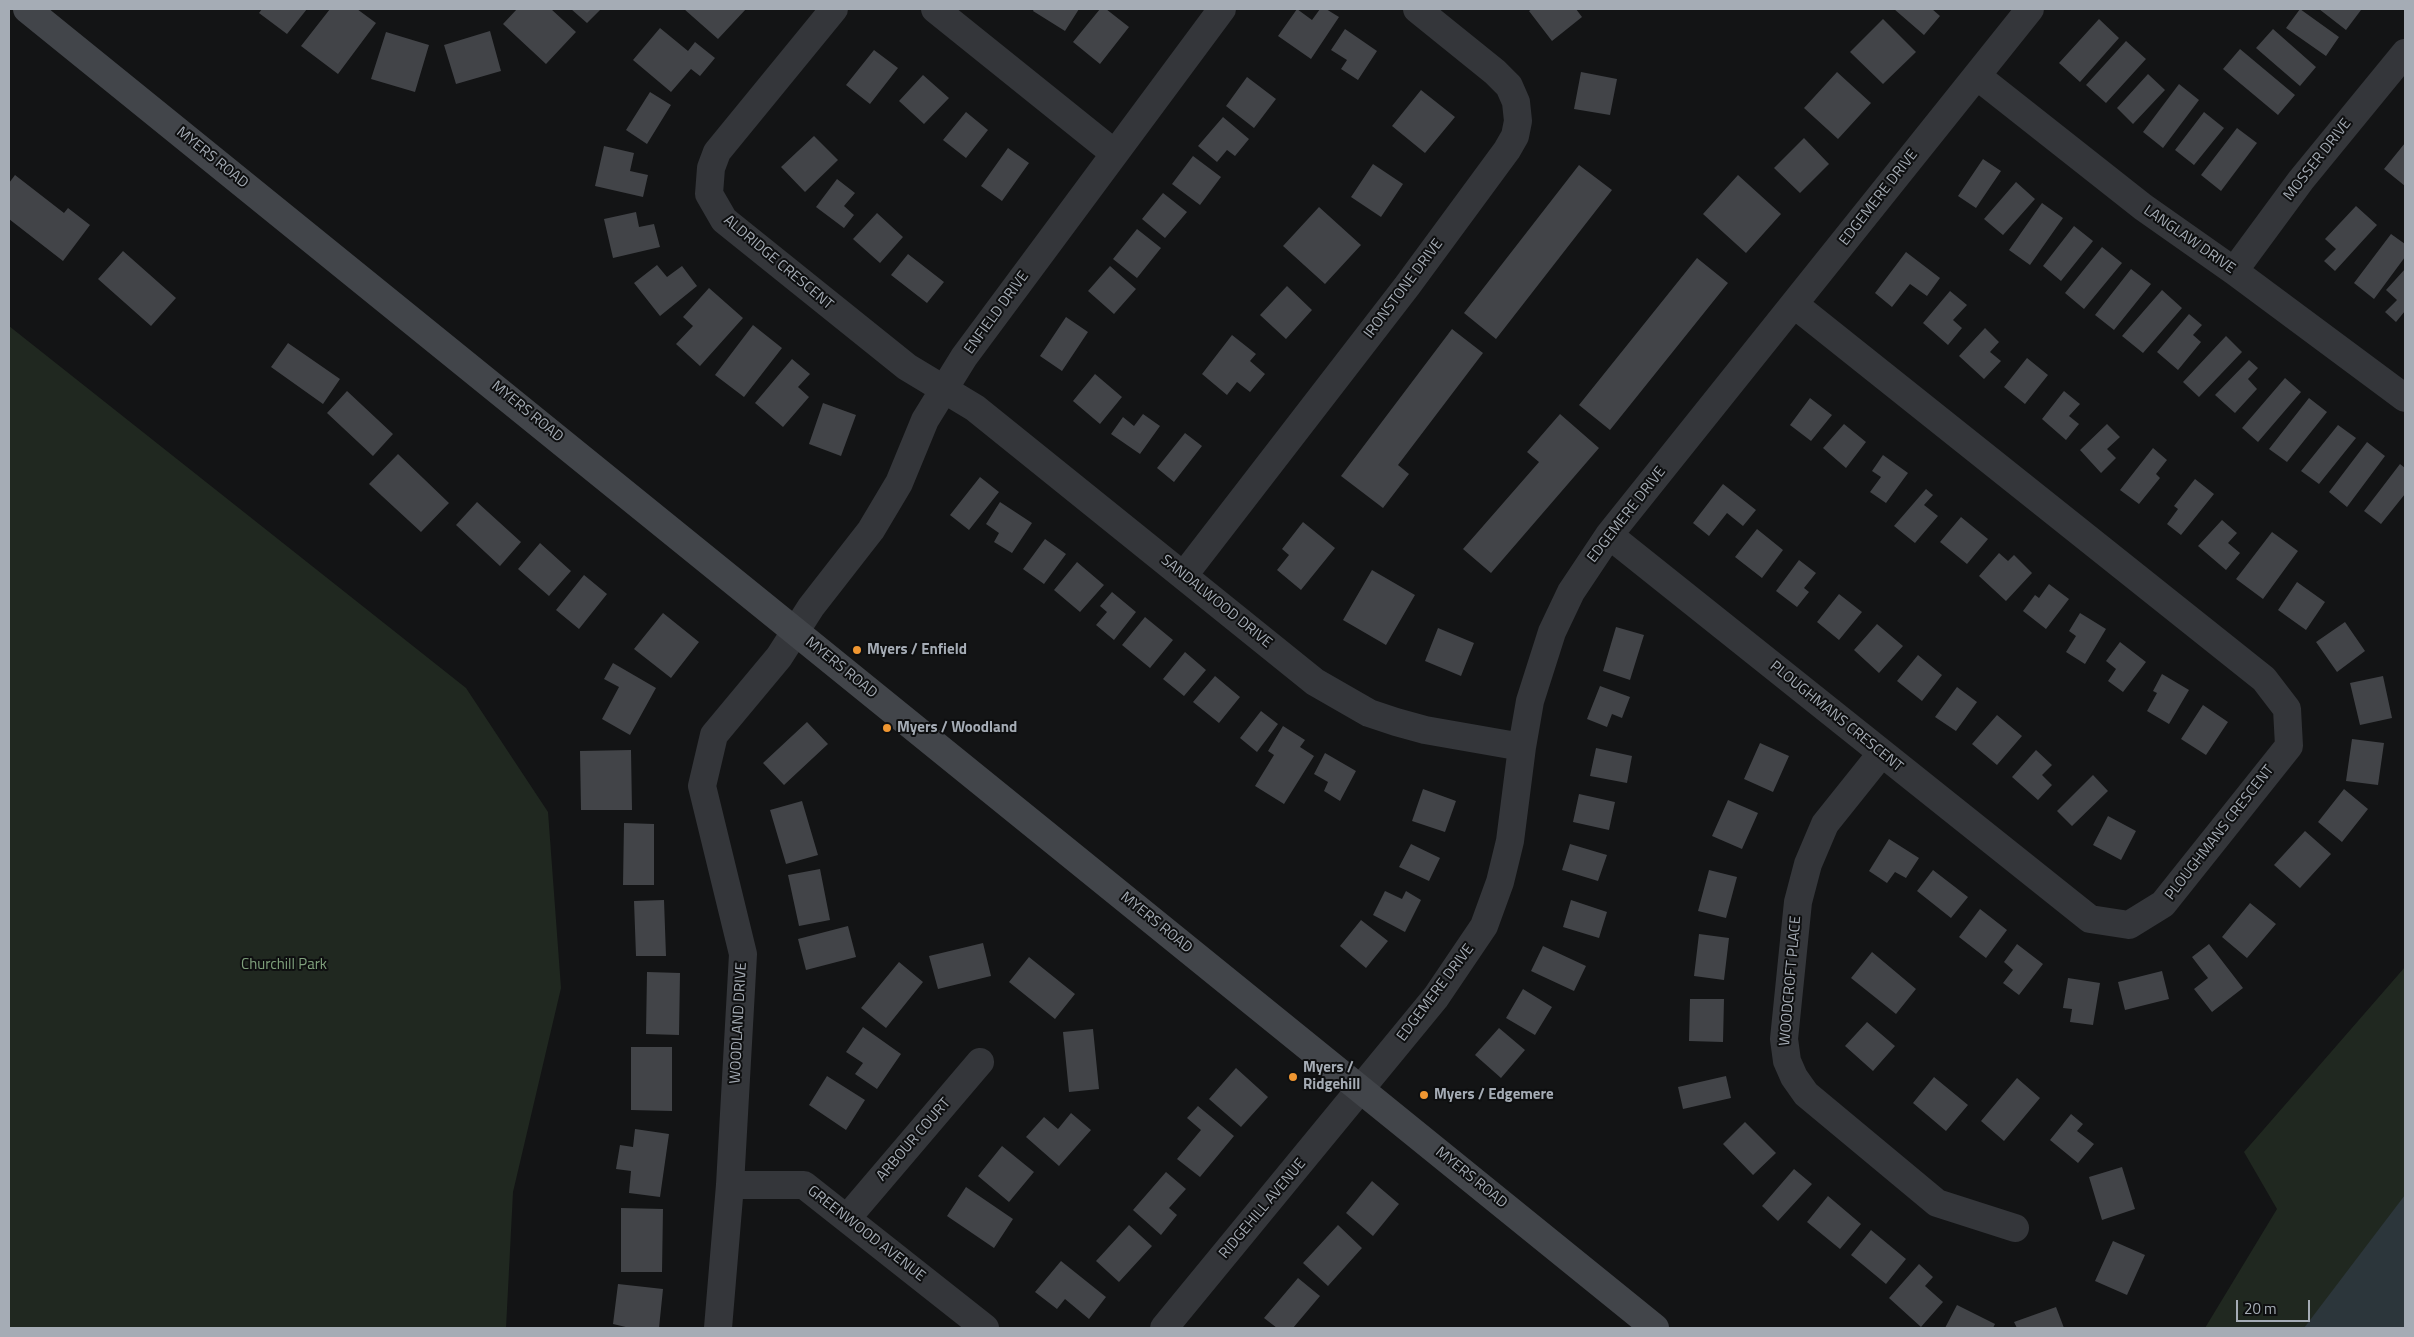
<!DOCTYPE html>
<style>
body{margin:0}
#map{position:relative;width:2414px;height:1337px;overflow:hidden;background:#131415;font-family:"Titillium Web",sans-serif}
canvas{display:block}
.frame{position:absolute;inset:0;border:10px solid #a5acb5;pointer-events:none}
.scale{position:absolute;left:2236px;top:1300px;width:74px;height:22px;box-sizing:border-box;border:2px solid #a5acb5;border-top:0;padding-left:6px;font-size:15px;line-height:18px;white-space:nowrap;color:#a5acb5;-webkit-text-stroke:4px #0e0f10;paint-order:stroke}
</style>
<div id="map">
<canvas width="2414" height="1337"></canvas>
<div class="frame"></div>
<div class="scale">20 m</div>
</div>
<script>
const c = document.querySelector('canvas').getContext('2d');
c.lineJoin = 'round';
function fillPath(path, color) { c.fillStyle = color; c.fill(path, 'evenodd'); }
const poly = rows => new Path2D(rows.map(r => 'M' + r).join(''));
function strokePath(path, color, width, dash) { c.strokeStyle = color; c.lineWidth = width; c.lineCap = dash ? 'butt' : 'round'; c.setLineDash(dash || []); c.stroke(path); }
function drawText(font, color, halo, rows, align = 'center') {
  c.font = font + ' "Titillium Web",sans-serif'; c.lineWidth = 4; c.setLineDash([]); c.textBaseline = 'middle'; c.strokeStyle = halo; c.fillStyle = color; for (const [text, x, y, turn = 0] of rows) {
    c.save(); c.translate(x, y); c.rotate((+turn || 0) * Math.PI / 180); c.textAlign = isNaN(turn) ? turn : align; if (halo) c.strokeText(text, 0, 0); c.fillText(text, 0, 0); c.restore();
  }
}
fillPath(poly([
 [9,326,466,688,548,812,561,988,513,1192,506,1328,9,1328],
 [2405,967,2405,1328,2205,1328,2277,1209,2244,1152]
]), '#202820');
fillPath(poly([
 [2405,1195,2405,1328,2304,1328]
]), '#2c363b');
fillPath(poly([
 [262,9,307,9,287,34,259,13],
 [330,9,357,9,376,23,338,74,301,46],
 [517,9,551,9,576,32,546,64,503,24],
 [571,9,601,9,587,23],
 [684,9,746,9,718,39],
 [1034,9,1079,9,1065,31,1033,11],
 [1100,9,1106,9,1129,27,1100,64,1073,42],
 [1297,9,1312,20,1320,9,1326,9,1339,17,1311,59,1278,36],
 [1532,9,1576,9,1582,17,1552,41,1529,11],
 [1894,9,1932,9,1940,16,1924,35],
 [2300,9,2339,37,2326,56,2286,28],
 [2319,9,2360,9,2361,10,2346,30],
 [1883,19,1916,52,1883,84,1850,52],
 [2099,19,2119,38,2080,82,2059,63],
 [660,28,688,51,695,42,715,58,700,76,691,69,671,92,633,60],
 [1345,29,1377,51,1358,80,1341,69,1347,60,1331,50],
 [2273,29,2316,67,2300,86,2256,48],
 [490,31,501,71,456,84,444,45],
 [386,32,429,45,415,92,371,79],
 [2126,41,2146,59,2106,103,2086,85],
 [2240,49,2295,95,2278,115,2223,69],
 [874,50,898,68,870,104,846,85],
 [1581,72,1617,79,1610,115,1574,109],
 [1837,72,1871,103,1838,139,1804,108],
 [2148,74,2165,90,2133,124,2117,108],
 [923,75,949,98,924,124,899,101],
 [1247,77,1276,99,1254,128,1226,106],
 [2179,84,2199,100,2163,148,2143,132],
 [1421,90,1455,117,1425,153,1392,126],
 [650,92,671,105,647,144,626,130],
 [966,112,988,130,966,158,943,140],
 [2204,112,2224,128,2194,165,2175,150],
 [1223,117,1249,139,1235,156,1227,150,1217,162,1198,146],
 [2237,128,2257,143,2221,191,2201,175],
 [814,136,838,160,805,192,781,167],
 [1804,138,1829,164,1800,193,1774,168],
 [2405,143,2405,186,2384,169],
 [604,146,634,153,630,171,648,175,643,197,595,186],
 [1008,148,1029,163,1002,201,981,186],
 [1193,156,1221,177,1200,205,1172,184],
 [1983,159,2001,171,1976,208,1958,196],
 [1373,164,1403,184,1381,217,1351,197],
 [1579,165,1612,190,1496,339,1464,313],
 [15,175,64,213,68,208,90,225,63,261,9,219,9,183],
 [1738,175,1781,214,1746,253,1703,214],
 [837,179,855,193,844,206,854,215,844,228,816,207],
 [2016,182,2035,199,2003,235,1984,219],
 [1163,193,1187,212,1165,238,1142,219],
 [2042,203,2063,218,2030,265,2009,250],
 [2356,206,2377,225,2335,271,2324,261,2336,249,2325,239],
 [1319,207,1361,245,1325,284,1283,246],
 [636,212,639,227,654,224,660,247,613,258,604,219],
 [877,213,903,237,880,263,853,239],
 [2074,226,2093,241,2061,281,2043,266],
 [1137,229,1161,248,1137,278,1113,259],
 [2391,234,2405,244,2405,257,2374,299,2354,283],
 [2102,247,2122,263,2084,309,2065,293],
 [123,251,176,298,151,326,98,279],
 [1906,252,1940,278,1927,296,1910,284,1892,307,1875,293],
 [908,254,944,282,927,303,891,275],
 [1697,258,1728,283,1610,430,1579,405],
 [657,265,667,277,682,266,697,286,660,316,634,283],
 [1110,266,1136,289,1114,314,1088,291],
 [2131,269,2151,284,2114,330,2095,315],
 [2405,269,2405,311,2396,322,2385,312,2397,300,2386,290],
 [1287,286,1312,310,1286,339,1260,315],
 [709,288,743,318,700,366,676,344,693,326,683,317],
 [2162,290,2182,308,2143,353,2122,336],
 [1950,291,1967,305,1953,320,1962,328,1948,345,1923,323],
 [2189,314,2202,325,2193,335,2201,342,2178,370,2157,352],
 [1066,317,1088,332,1062,371,1040,356],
 [753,325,782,348,744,397,715,375],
 [1985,328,1999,342,1990,352,2001,361,1984,379,1959,356],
 [1452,329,1483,353,1398,465,1409,474,1383,508,1341,476],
 [1232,335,1256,354,1250,361,1265,374,1250,392,1237,382,1227,395,1202,374],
 [2226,336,2242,352,2199,397,2183,382],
 [288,343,340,379,323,404,271,367],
 [2027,358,2048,375,2025,404,2004,387],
 [792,359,810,374,798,387,809,397,783,427,755,403],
 [2249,360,2258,368,2248,379,2257,389,2235,413,2215,395],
 [1095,374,1122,397,1100,424,1073,401],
 [2285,378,2301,392,2258,442,2242,428],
 [347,391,393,434,373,456,327,413],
 [2064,391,2080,404,2069,416,2079,424,2066,440,2042,419],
 [1810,398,1832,415,1811,441,1790,425],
 [2309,398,2327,412,2287,462,2269,449],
 [823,403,856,415,841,456,809,444],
 [1143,414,1160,426,1140,454,1111,434,1123,417,1134,426],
 [1560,414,1599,448,1491,573,1463,549,1539,462,1527,452],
 [1844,424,1866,442,1846,468,1823,448],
 [2107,424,2120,437,2107,449,2116,458,2101,473,2080,450],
 [2338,425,2356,438,2319,484,2301,471],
 [1185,433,1202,446,1174,482,1157,468],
 [2367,442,2385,456,2347,507,2329,492],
 [2153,448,2167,460,2156,474,2160,478,2139,504,2120,490],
 [398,454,449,503,421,532,369,484],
 [1883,455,1908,473,1886,503,1870,492,1881,477,1872,471],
 [2400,464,2405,468,2405,494,2381,524,2364,511],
 [980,477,999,492,969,530,950,515],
 [2195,479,2214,494,2181,535,2167,524,2178,509,2174,506],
 [1723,484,1756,510,1743,526,1727,513,1709,536,1693,523],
 [1926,489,1933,495,1924,505,1938,516,1915,543,1894,526],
 [477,502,521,542,500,566,456,525],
 [1000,502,1032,523,1012,553,994,542,999,533,986,524],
 [1961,517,1988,539,1967,564,1940,542],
 [2222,520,2237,533,2228,543,2240,553,2226,570,2198,546],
 [1303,522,1335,548,1301,590,1277,570,1289,555,1282,549],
 [1757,529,1783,550,1762,578,1735,557],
 [2272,532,2298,551,2263,599,2236,579],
 [1045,539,1066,554,1044,584,1023,569],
 [540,543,571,571,549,596,518,569],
 [1999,553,2008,561,2014,555,2032,573,2006,601,1979,576],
 [1799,560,1816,573,1804,588,1809,592,1797,607,1776,591],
 [1077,562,1104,585,1080,612,1054,590],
 [1372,570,1415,595,1386,645,1343,620],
 [584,575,607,594,579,629,556,610],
 [2297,582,2325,602,2306,630,2278,610],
 [2049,584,2069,599,2046,629,2023,611,2035,595,2039,598],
 [1112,592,1136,612,1114,640,1096,625,1107,612,1100,606],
 [1839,594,1862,612,1839,640,1817,622],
 [663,613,699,642,671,678,634,649],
 [2080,613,2106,629,2085,664,2066,652,2076,636,2069,631],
 [1145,617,1173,640,1150,668,1122,645],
 [2345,622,2365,651,2337,672,2316,642],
 [1877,624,1903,646,1879,673,1854,650],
 [1616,627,1644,635,1630,680,1603,671],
 [1438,628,1474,643,1461,676,1425,661],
 [2120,642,2146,662,2123,692,2108,681,2116,669,2106,661],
 [1185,652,1206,670,1184,696,1163,679],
 [1918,655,1942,675,1922,701,1897,681],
 [613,663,656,688,630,735,602,719,619,687,604,679],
 [2162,674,2189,690,2169,724,2147,711,2157,693,2153,691],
 [1215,676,1240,697,1219,723,1193,702],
 [2383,676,2392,718,2360,725,2350,683],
 [1600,686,1630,697,1622,718,1612,714,1607,727,1587,719],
 [1957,687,1977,702,1956,731,1935,717],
 [2203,705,2228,722,2206,755,2181,739],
 [1261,711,1278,724,1257,752,1240,738],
 [1997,715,2022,736,1997,765,1972,744],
 [807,722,828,744,784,785,763,763],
 [1283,726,1305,740,1300,747,1314,756,1284,804,1255,786,1274,755,1268,751],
 [2352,739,2384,743,2378,785,2346,781],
 [1760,743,1789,756,1773,792,1744,779],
 [1596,748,1632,756,1627,783,1590,776],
 [631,750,632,810,581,810,580,751],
 [2036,750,2052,765,2042,775,2052,785,2038,800,2012,777],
 [1325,753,1356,771,1340,801,1324,791,1328,782,1314,774],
 [2093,775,2108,791,2072,826,2057,811],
 [1423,789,1456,801,1445,832,1412,821],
 [2344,789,2368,809,2342,842,2318,822],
 [1579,794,1615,802,1609,830,1573,822],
 [1728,800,1758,813,1742,849,1712,836],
 [802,801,818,855,786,864,770,810],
 [2108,816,2136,831,2121,860,2093,845],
 [624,823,654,824,654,885,623,885],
 [2305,831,2331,854,2300,888,2274,865],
 [1889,839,1919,858,1906,878,1895,872,1887,883,1869,871],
 [1411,844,1440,858,1429,881,1399,867],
 [1570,844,1607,855,1598,881,1562,870],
 [820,869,830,920,799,926,788,875],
 [1709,870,1737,877,1726,918,1698,911],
 [1933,870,1968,897,1951,918,1917,891],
 [1385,891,1402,899,1406,891,1421,900,1405,932,1373,915],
 [664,900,666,956,636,956,634,901],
 [1571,900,1607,912,1599,938,1563,927],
 [2250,903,2276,924,2247,958,2222,937],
 [1980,909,2007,930,1986,958,1959,937],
 [1361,920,1388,941,1366,968,1340,946],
 [848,926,856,957,806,970,798,939],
 [1699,934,1729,938,1724,980,1694,976],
 [983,943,991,976,938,989,929,956],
 [2017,944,2043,964,2019,995,2003,983,2013,970,2004,962],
 [2209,944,2243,988,2212,1012,2194,989,2208,978,2192,957],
 [1543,946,1586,966,1574,991,1531,971],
 [1872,952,1916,989,1896,1014,1851,978],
 [1029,957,1075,994,1055,1019,1009,982],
 [899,962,923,982,886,1028,861,1008],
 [2162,971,2169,999,2125,1010,2118,982],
 [647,972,680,973,679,1035,646,1034],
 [2068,978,2100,983,2093,1025,2070,1022,2072,1009,2063,1008],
 [1523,989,1552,1007,1535,1035,1506,1018],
 [1690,999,1724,999,1723,1042,1689,1041],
 [1867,1022,1895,1046,1873,1071,1845,1046],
 [863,1027,901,1054,877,1089,855,1074,863,1063,846,1052],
 [1499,1028,1525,1050,1501,1078,1475,1055],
 [1093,1029,1099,1089,1069,1092,1063,1032],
 [631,1047,672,1047,672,1111,631,1110],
 [1236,1068,1268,1097,1241,1127,1209,1099],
 [827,1076,865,1100,846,1130,809,1105],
 [1726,1076,1731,1098,1683,1109,1678,1087],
 [1934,1077,1968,1105,1946,1131,1913,1103],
 [2017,1078,2040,1098,2004,1141,1981,1121],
 [1198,1106,1234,1136,1200,1177,1177,1159,1201,1130,1187,1118],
 [1071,1113,1091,1130,1059,1166,1026,1137,1044,1117,1058,1129],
 [2071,1114,2083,1124,2077,1131,2094,1144,2078,1163,2050,1140],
 [1745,1122,1776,1153,1753,1175,1723,1144],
 [635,1129,669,1134,660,1197,629,1193,631,1171,616,1169,620,1145,633,1147],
 [1002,1146,1034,1172,1009,1202,978,1176],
 [2122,1167,2135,1209,2102,1220,2089,1177],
 [1794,1169,1812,1184,1778,1221,1762,1206],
 [1166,1172,1186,1189,1169,1208,1177,1215,1161,1235,1133,1210],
 [1372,1181,1399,1204,1373,1236,1346,1213],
 [966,1187,1013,1219,994,1248,947,1216],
 [1828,1196,1861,1224,1840,1249,1807,1222],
 [621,1208,663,1209,662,1272,621,1272],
 [1129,1225,1152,1246,1119,1282,1096,1261],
 [1338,1225,1362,1248,1328,1286,1303,1263],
 [1871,1230,1906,1259,1886,1284,1851,1255],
 [2113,1241,2145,1255,2127,1295,2095,1281],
 [1061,1261,1106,1297,1089,1319,1065,1299,1057,1309,1035,1292],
 [1919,1264,1933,1277,1925,1286,1943,1302,1921,1327,1889,1298],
 [1298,1278,1320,1296,1293,1328,1277,1328,1264,1318],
 [618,1284,663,1289,659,1328,630,1328,613,1324],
 [1957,1305,1995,1324,1993,1328,1945,1328],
 [2056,1307,2064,1328,2017,1328,2014,1322]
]), '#424448');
strokePath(poly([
 [834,9,717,152,711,168,709,194,724,220,907,367,975,408,1315,682,1369,713,1396,722,1425,730,1522,747],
 [935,9,1114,153],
 [1977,76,2143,207,2234,271,2405,398],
 [2234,271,2301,180,2405,53],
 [1609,535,2090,919,2129,925,2163,904,2289,746,2287,709,2264,679,1795,305],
 [1184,575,1407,286,1507,150,1515,136,1518,121,1516,102,1509,86,1495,72,1417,9],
 [1881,754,1825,824,1808,864,1798,902,1784,1039,1787,1061,1794,1077,1806,1094,1937,1203,2015,1228],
 [730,1185,804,1185,985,1328],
 [848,1217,980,1062],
 [718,1328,730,1185,743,954,702,786,714,735,779,657,811,607,871,530,899,483,925,420,964,357,1222,9],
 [1164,1328,1436,997,1484,926,1500,882,1510,841,1522,747,1530,701,1552,632,1571,592,1609,535,2030,9]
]), '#34363a', 28);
strokePath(poly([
 [27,9,1655,1328]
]), '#42454a', 28);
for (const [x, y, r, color] of [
 [857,650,5,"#ef9631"],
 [887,728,5,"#ef9631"],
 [1293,1077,5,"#ef9631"],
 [1424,1095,5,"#ef9631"]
]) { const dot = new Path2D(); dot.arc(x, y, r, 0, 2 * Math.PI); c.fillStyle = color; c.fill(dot); strokePath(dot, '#0e0f10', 2); }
drawText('15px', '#a5acb5', '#0e0f10', [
 ["MYERS ROAD",212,158,39],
 ["MOSSER DRIVE",2318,160,-52],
 ["EDGEMERE DRIVE",1879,198,-52],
 ["LANGLAW DRIVE",2189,240,35],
 ["ALDRIDGE CRESCENT",778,263,40],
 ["IRONSTONE DRIVE",1404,289,-53],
 ["ENFIELD DRIVE",997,313,-54],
 ["MYERS ROAD",527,412,39],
 ["EDGEMERE DRIVE",1627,515,-52],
 ["SANDALWOOD DRIVE",1216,602,39],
 ["MYERS ROAD",841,668,39],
 ["PLOUGHMANS CRESCENT",1836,717,39],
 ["PLOUGHMANS CRESCENT",2220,833,-52],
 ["MYERS ROAD",1156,923,39],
 ["WOODCROFT PLACE",1791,981,-85],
 ["EDGEMERE DRIVE",1436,993,-53],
 ["WOODLAND DRIVE",739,1023,-87],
 ["ARBOUR COURT",914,1140,-49],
 ["MYERS ROAD",1471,1178,39],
 ["RIDGEHILL AVENUE",1263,1209,-50],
 ["GREENWOOD AVENUE",866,1234,38]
]);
drawText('bold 15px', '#a5acb5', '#0e0f10', [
 ["Myers / Enfield",867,650],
 ["Myers / Woodland",897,728],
 ["Myers /",1303,1068],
 ["Ridgehill",1303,1085],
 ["Myers / Edgemere",1434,1095]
], 'left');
drawText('15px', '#7fa07c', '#0e0f10', [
 ["Churchill Park",284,965]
]);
</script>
